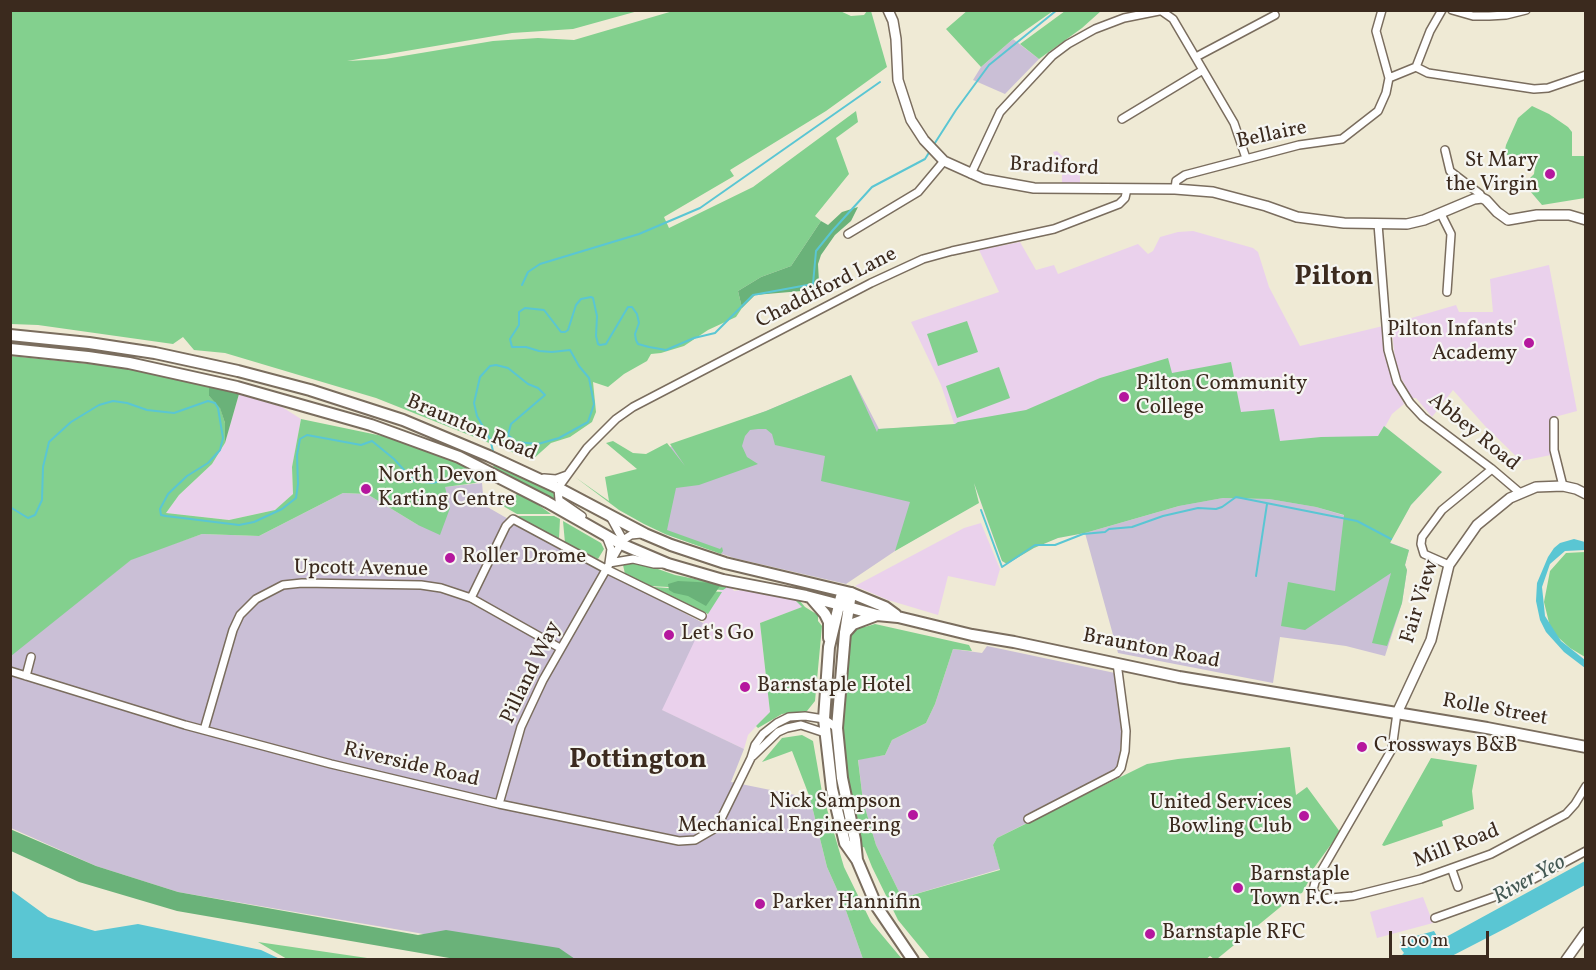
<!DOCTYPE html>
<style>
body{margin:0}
#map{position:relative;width:1596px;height:970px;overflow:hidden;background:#efead5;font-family:Vollkorn,serif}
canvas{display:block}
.frame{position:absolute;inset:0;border:12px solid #3b2a1e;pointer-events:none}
.scale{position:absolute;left:1389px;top:931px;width:100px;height:27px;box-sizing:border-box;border:3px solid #3b2a1e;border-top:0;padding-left:8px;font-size:18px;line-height:21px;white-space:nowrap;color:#3b2a1e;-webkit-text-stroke:4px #f6f6f2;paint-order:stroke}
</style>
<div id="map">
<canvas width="1596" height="970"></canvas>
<div class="frame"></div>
<div class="scale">100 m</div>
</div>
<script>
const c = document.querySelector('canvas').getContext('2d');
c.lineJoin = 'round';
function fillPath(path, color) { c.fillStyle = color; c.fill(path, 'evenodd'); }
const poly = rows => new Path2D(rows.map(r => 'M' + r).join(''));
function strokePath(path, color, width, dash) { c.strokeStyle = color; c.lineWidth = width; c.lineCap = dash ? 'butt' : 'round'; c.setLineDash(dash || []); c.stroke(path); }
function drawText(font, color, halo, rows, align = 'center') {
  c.font = font + ' Vollkorn,serif'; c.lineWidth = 4.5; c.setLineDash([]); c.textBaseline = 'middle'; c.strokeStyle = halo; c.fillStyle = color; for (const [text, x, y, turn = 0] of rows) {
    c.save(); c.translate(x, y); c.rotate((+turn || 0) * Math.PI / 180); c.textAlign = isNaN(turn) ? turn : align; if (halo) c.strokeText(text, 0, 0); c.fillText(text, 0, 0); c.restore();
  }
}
fillPath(poly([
 [1057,151,1080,174,1080,184,1062,184,1062,170,1053,152],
 [1193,231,1253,248,1258,252,1269,287,1300,346,1383,326,1386,357,1391,376,1404,404,1392,414,1385,427,1442,472,1411,505,1394,535,1179,506,1085,533,1058,538,1034,548,1007,564,1002,561,984,512,941,385,911,322,999,292,979,250,1020,242,1036,270,1054,265,1058,274,1138,244,1148,254,1153,251,1160,237,1178,232],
 [1549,265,1577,411,1551,418,1551,455,1521,461,1485,426,1453,390,1432,417,1416,398,1412,398,1400,376,1395,359,1391,324,1456,305,1459,312,1493,312,1490,279],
 [239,394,282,407,301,419,292,468,293,494,275,510,229,520,166,513,179,495,212,464,225,443],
 [981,523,1000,569,995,586,948,576,938,615,888,600,855,586,964,528],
 [614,579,703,623,723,585,730,586,734,591,741,590,794,599,803,607,760,623,770,712,748,735,744,749,661,710],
 [1423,897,1433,923,1377,938,1370,912]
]), '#ead1ec');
fillPath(poly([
 [1013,39,1039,59,1005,94,973,80,981,67],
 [851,375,879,429,935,426,978,503,898,549,846,584,734,558,665,534,667,448,766,411],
 [482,483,484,505,503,516,703,623,662,710,744,749,731,782,810,798,827,867,844,905,863,959,551,959,418,933,178,892,96,866,11,828,11,654,133,558,202,534,259,536,343,493,367,494,418,525,450,508,444,487],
 [1223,498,1269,499,1316,507,1372,524,1391,543,1409,550,1405,565,1407,570,1402,603,1385,656,1346,646,1280,637,1273,683,1118,653,1085,533,1179,506],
 [987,646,1115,673,1122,736,1118,764,1116,769,1109,773,1025,815,1027,823,997,838,993,845,1000,869,902,898,876,845,863,801,858,759,885,755,892,740,926,723,935,704,953,649,982,653]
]), '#cabfd6');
fillPath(poly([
 [838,10,851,16,864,15,867,11,871,11,887,67,826,111,730,170,734,176,664,217,669,228,753,187,856,111,858,122,836,138,849,174,815,216,821,221,791,266,761,277,738,291,742,308,736,317,708,330,684,346,661,353,651,354,647,361,624,374,608,387,593,382,596,412,592,422,570,437,551,443,532,460,376,398,225,353,194,350,183,337,173,344,38,325,11,324,11,11,638,11,573,29,512,33,347,61,385,59,493,41,538,38,574,40,673,11],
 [968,10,1053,10,1053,11,1013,39,981,67,946,29],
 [1065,11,1101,11,1082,28,1039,59,1020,44],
 [1532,106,1549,114,1568,127,1572,132,1572,156,1585,156,1585,198,1542,205,1524,184,1534,174,1536,158,1507,155,1505,150,1506,145,1518,118],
 [967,321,978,352,938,366,927,334],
 [11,356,119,367,209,387,209,396,220,407,225,423,225,443,212,464,179,495,166,513,229,520,275,510,293,494,292,467,301,419,392,438,456,460,498,480,445,487,450,508,440,535,418,525,367,494,343,493,259,536,202,534,131,560,11,656],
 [1168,358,1172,373,1231,362,1241,412,1274,409,1280,441,1321,437,1378,436,1384,426,1442,472,1411,505,1390,543,1409,550,1405,565,1407,570,1402,603,1387,646,1372,643,1391,573,1305,630,1281,626,1288,582,1335,591,1344,515,1316,507,1269,499,1223,498,1179,506,1085,533,1058,538,1034,548,1007,564,1002,561,974,483,979,503,895,551,910,502,821,481,825,456,775,445,772,434,766,429,758,429,750,430,745,436,742,446,747,457,758,464,699,485,676,488,667,530,720,549,722,547,723,551,721,554,665,534,644,524,619,510,575,477,609,501,605,477,637,469,606,443,613,441,633,453,646,454,667,443,685,466,670,444,766,411,851,375,877,432,878,429,955,424,958,422,1026,410,1100,378],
 [999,367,1010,398,957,418,946,386],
 [494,463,553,490,555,501,493,469],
 [519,491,551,514,517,514,496,502,514,498],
 [516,516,554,516,560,519,559,539],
 [563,521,601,543,604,549,598,559,565,543],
 [1585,552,1585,657,1570,648,1551,631,1544,602,1550,571,1566,553],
 [630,562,638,562,675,575,726,585,726,588,723,590,650,586,625,574,623,565],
 [653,588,654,587,722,592,708,614],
 [794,599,799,600,805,607,818,615,818,621,822,626,815,701,807,711,782,714,758,728,756,726,770,712,760,623,802,607],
 [875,624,969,645,972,651,953,649,935,704,926,723,892,740,885,755,858,760,863,801,876,845,902,898,1000,870,993,845,997,838,1147,764,1178,759,1290,747,1296,795,1307,787,1340,832,1311,872,1311,877,1302,893,1295,895,1217,959,1214,959,1210,956,1205,960,930,959,898,920,872,867,864,847,860,848,852,818,841,740,847,638,854,627,865,627],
 [802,735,813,741,822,792,844,867,871,922,902,959,863,959,844,905,827,867,810,798,792,751,762,762,782,738],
 [1431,758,1477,765,1472,791,1474,809,1442,821,1443,826,1384,846,1382,845],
 [258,942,374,959,287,959]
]), '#83d08e');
fillPath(poly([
 [858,207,851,221,835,235,821,255,818,264,819,282,813,290,755,295,742,308,738,291,761,277,791,266,821,221,828,225,842,212],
 [209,387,239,394,225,443,225,423,220,408,209,396],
 [678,581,716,583,720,586,706,606,688,596,674,593,669,590,668,584],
 [10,829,96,866,178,892,418,935,446,930,559,948,575,959,455,959,177,911,79,882,11,851]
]), '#6ab279');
fillPath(poly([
 [1574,539,1585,542,1585,550,1565,551,1550,564,1542,587,1545,616,1561,641,1585,660,1585,668,1564,652,1546,632,1540,620,1536,601,1537,583,1548,557,1554,548,1560,543],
 [1585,861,1585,885,1508,927,1446,959,1398,959,1404,953,1401,949,1400,942,1405,939,1434,931,1438,938,1446,937],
 [11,890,48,917,95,931,138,924,261,950,280,959,11,959]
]), '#5ac6d3');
strokePath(poly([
 [933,146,956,110,989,65,1057,10],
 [522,285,528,272,540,264,639,234,700,208,880,82],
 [493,451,490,439,477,416,474,403,480,377,490,366,496,365,508,368,528,384,538,388,545,395,511,424,508,435,516,442,538,444,559,438,588,422,594,404,589,378,579,366,570,350,552,352,539,351,526,347,512,347,510,339,519,325,519,312,525,308,544,310,561,332,565,332,568,330,576,305,581,299,591,297,593,298,597,316,596,336,598,344,600,345,606,344,628,307,632,307,637,314,639,323,635,334,636,340,638,344,649,347,666,350,694,338,715,333,753,295,813,284,816,251,833,230,872,187,925,159,930,151],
 [10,507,28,518,35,515,42,500,43,467,49,442,71,422,99,405,113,401,127,403,147,410,174,413,208,401,215,403,218,408,223,438,220,450,208,463,187,476,168,494,160,509,161,515,166,516,239,525,254,522,282,509,296,498,298,484,297,455,300,439,307,435,361,445,372,441,394,459,414,481,432,483,459,478,473,479,484,476],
 [981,510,1002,567,1035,545,1055,545,1083,534,1105,532,1109,529,1132,527,1163,516,1198,508,1216,509,1222,507,1236,497,1357,521,1391,539],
 [1256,576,1267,504]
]), '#5ac6d3', 2);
const minor = poly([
 [1452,10,1473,16,1489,16,1506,15,1526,10],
 [1163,12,1173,19,1234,123,1246,158],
 [1196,57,1275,15],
 [1416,67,1428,73,1534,89,1548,88,1586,75],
 [1389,78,1416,67,1430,31,1442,10],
 [1122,119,1203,70],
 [1445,150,1450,171,1480,194,1482,198],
 [971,174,1000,112,1052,56,1068,44,1095,29,1124,18,1164,10],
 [1175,189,1176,181,1185,175,1299,145,1342,139,1378,111,1386,93,1389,78,1376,31,1382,10],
 [1441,214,1451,234,1447,292],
 [1378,224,1388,350,1397,382,1410,403,1423,417,1492,469,1519,492],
 [848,234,918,192,944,161],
 [1554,421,1554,450,1563,486],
 [544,478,556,479,567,475],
 [582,516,559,500,558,488,587,448,616,419,633,407,871,283,923,259,952,251,1054,229,1119,204,1125,198,1127,189],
 [611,518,623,540],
 [606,536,611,549,609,563,633,559,654,564,664,564],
 [1449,565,1424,554,1421,544,1422,537,1442,510,1492,469],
 [471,598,506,526,513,519,606,569,702,616],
 [10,671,185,725,331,764,499,804,679,841,695,840,714,829,721,819,751,758,755,745,763,734,777,723,789,717,805,716,824,719,837,728],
 [26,676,31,657],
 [1397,713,1392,749,1315,882,1313,890,1320,899,1353,896,1421,879,1491,854,1566,814,1575,804,1586,786],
 [204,730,233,630,240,615,256,599,283,585,302,583,421,585,441,588,471,598,560,648],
 [753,756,778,732,787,728,801,725,825,733],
 [499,804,521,727,543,680,623,540,631,535,641,534],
 [1028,819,1117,773,1121,768,1125,751,1126,731,1117,663],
 [1452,870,1458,887],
 [1435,918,1511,891,1586,851]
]);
const tertiary = poly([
 [888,10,893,21,896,39,898,80,911,120,924,140,944,161,984,179,1034,188,1175,189,1213,192,1266,206,1297,217,1344,223,1407,224,1424,220,1474,199,1482,198,1486,200,1497,212,1508,220,1537,215,1569,215,1586,220],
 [1397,713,1431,640,1449,565,1477,525,1510,498,1536,487,1563,486,1576,489,1586,494],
 [1566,960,1586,932]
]);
const secondary = poly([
 [851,593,885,607,896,615],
 [848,607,877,615,898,617,972,635,1014,642,1179,677,1487,728,1586,747],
 [845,633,853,624,877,615]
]);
const primary = poly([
 [10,335,89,343,155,353,238,371,310,390,403,420,489,456,558,488,645,534,671,545,725,563,851,593,845,633,837,728,842,778,855,840,857,860],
 [10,349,88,357,129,363,237,387,371,425,459,457,547,502,621,544,668,564,723,580,806,596,848,607],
 [841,597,829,647,824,719,832,789,845,843,857,860,877,907,913,960],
 [812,599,825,614,829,622,829,638]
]);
strokePath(minor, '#7a6d5e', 10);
strokePath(tertiary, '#7a6d5e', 12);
strokePath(secondary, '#7a6d5e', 14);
strokePath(primary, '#7a6d5e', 14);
strokePath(minor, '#fff', 7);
strokePath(tertiary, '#fff', 9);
strokePath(secondary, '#fff', 10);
strokePath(primary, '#fff', 10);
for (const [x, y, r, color] of [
 [1550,174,6,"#b5179e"],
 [1529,343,6,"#b5179e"],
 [1124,397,6,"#b5179e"],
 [366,489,6,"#b5179e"],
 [450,558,6,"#b5179e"],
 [669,635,6,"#b5179e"],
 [745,687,6,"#b5179e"],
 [1362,747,6,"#b5179e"],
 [913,815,6,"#b5179e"],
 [1304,816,6,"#b5179e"],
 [1238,888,6,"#b5179e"],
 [760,904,6,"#b5179e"],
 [1150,934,6,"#b5179e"]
]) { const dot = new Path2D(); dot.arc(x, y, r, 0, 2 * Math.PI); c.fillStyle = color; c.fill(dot); strokePath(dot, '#f6f6f2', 2); }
drawText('21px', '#3b2a1e', '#f6f6f2', [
 ["Bellaire",1272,136,-12],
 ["Bradiford",1054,168,3],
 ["Chaddiford Lane",827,289,-27],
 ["Braunton Road",471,429,23],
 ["Abbey Road",1473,433,39],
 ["Upcott Avenue",361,570,1],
 ["Fair View",1421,602,-73],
 ["Braunton Road",1151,650,11],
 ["Pilland Way",532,673,-64],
 ["Rolle Street",1495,711,10],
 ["Riverside Road",411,766,13],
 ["Mill Road",1457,847,-21]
]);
drawText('21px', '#3b2a1e', '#f6f6f2', [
 ["St Mary",1538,162,"right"],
 ["the Virgin",1538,186,"right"],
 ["Pilton Infants'",1517,331,"right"],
 ["Academy",1517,355,"right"],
 ["Pilton Community",1136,385],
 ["College",1136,409],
 ["North Devon",378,477],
 ["Karting Centre",378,501],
 ["Roller Drome",462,558],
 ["Let's Go",681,635],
 ["Barnstaple Hotel",757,687],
 ["Crossways B&B",1374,747],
 ["Nick Sampson",901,803,"right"],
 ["Mechanical Engineering",901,827,"right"],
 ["United Services",1292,804,"right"],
 ["Bowling Club",1292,828,"right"],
 ["Barnstaple",1250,876],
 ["Town F.C.",1250,900],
 ["Parker Hannifin",772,904],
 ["Barnstaple RFC",1162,934]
], 'left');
drawText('italic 22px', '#445954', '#f6f6f2', [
 ["River Yeo",1530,881,-29]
]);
drawText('bold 27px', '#3b2a1e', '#f6f6f2', [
 ["Pilton",1334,279],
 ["Pottington",638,762]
]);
</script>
